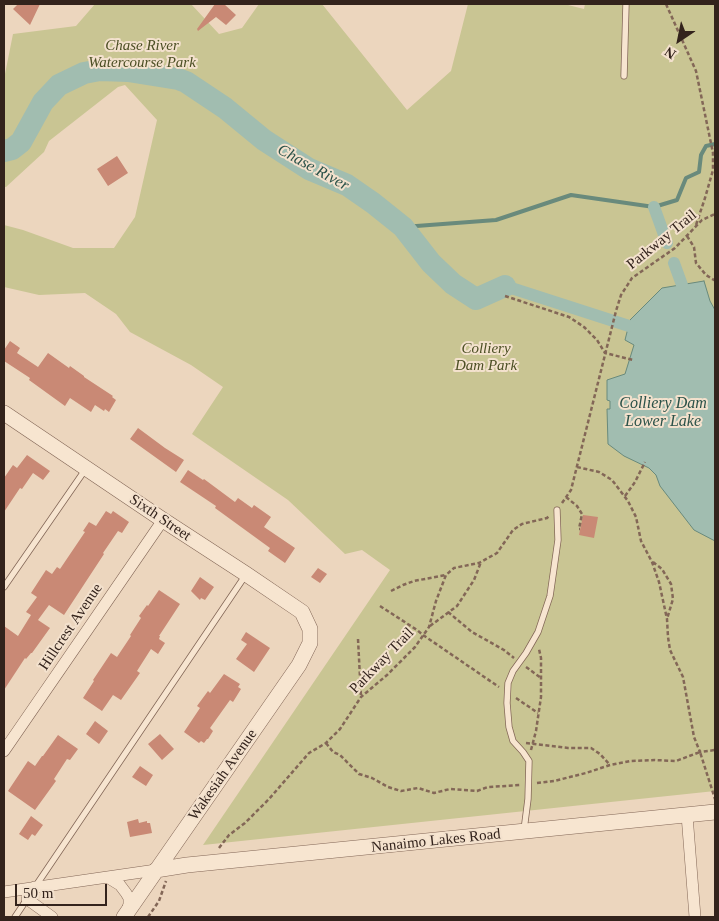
<!DOCTYPE html>
<style>
body{margin:0}
#map{position:relative;width:719px;height:921px;overflow:hidden;background:#ecd6be;font-family:Georgia,serif}
canvas{display:block}
.frame{position:absolute;inset:0;border:5px solid #33231c;pointer-events:none}
.north{position:absolute;left:654px;top:15px;width:50px;height:50px;-webkit-text-stroke:4px #f3e1cd;paint-order:stroke;rotate:214deg;font-size:14px;font-weight:700;line-height:20px;text-align:center;color:#33231c}
.north::after{content:'';display:block;margin:auto;width:18px;height:22px;background:#33231c;clip-path:polygon(50% 0,100% 100%,50% 72%,0 100%)}
.scale{position:absolute;left:15px;top:884px;width:92px;height:22px;box-sizing:border-box;border:2px solid #33231c;border-top:0;padding-left:6px;font-size:15px;line-height:18px;white-space:nowrap;color:#33231c;-webkit-text-stroke:4px #f3e1cd;paint-order:stroke}
</style>
<div id="map">
<canvas width="719" height="921"></canvas>
<div class="frame"></div>
<div class="north">N</div>
<div class="scale">50 m</div>
</div>
<script>
const c = document.querySelector('canvas').getContext('2d');
c.lineJoin = 'round';
function fillPath(path, color) { c.fillStyle = color; c.fill(path, 'evenodd'); }
const poly = rows => new Path2D(rows.map(r => 'M' + r).join(''));
function strokePath(path, color, width, dash) { c.strokeStyle = color; c.lineWidth = width; c.lineCap = dash ? 'butt' : 'round'; c.setLineDash(dash || []); c.stroke(path); }
function drawText(font, color, halo, rows, align = 'center') {
  c.font = font + ' Georgia,serif'; c.lineWidth = 4; c.setLineDash([]); c.textBaseline = 'middle'; c.strokeStyle = halo; c.fillStyle = color; for (const [text, x, y, turn = 0] of rows) {
    c.save(); c.translate(x, y); c.rotate((+turn || 0) * Math.PI / 180); c.textAlign = isNaN(turn) ? turn : align; if (halo) c.strokeText(text, 0, 0); c.fillText(text, 0, 0); c.restore();
  }
}
fillPath(poly([
 [95,4,191,4,219,34,242,28,259,4,322,4,407,110,451,71,468,4,564,4,584,9,585,4,715,4,715,791,203,845,390,570,362,550,345,554,288,500,192,434,223,387,191,365,130,332,116,314,85,293,39,295,4,287,4,225,23,230,73,248,114,248,135,217,157,120,125,85,118,87,49,141,44,152,6,187,4,187,4,79,13,34,76,26]
]), '#c9c593');
const water = poly([
 [704,281,710,301,715,310,715,541,694,530,660,486,656,475,649,468,624,456,608,444,607,409,610,409,610,401,607,400,607,380,625,374,634,345,625,340,630,320,662,288,704,281]
]);
fillPath(water, '#a1bdb0');
strokePath(water, '#698a7c', 1);
strokePath(poly([
 [403,227,496,220,571,195,654,207,677,200,686,178,699,172,701,155,706,146,715,144]
]), '#698a7c', 4);
strokePath(poly([
 [654,207,667,243],
 [674,263,682,285],
 [505,286,629,326]
]), '#a1bdb0', 12);
strokePath(poly([
 [4,151,12,149,21,142,43,102,59,85,84,73,100,70,128,71,178,79,186,82,225,108,264,140,309,169,347,185,373,203,403,227,431,263,453,284,476,299,505,286]
]), '#a1bdb0', 22);
fillPath(poly([
 [18,4,40,4,30,25,13,9],
 [215,4,224,4,236,15,226,25,216,17,198,31,197,29],
 [117,156,128,173,108,186,97,169],
 [10,341,20,348,17,353,38,367,48,353,69,368,70,366,84,376,84,377,113,396,112,397,116,400,109,412,105,409,104,411,95,405,91,412,70,398,65,406,29,380,30,378,4,361,4,350],
 [138,428,165,448,184,460,176,472,130,439],
 [27,455,50,471,43,480,33,473,22,489,20,488,4,512,4,478,13,465,17,468],
 [188,470,203,480,204,479,235,502,238,498,252,508,254,505,271,517,264,527,295,548,285,563,268,551,270,548,215,508,216,506,180,482],
 [106,511,111,514,113,511,129,522,122,533,118,531,103,553,104,554,64,615,49,605,38,620,50,628,32,653,31,653,26,659,25,658,4,690,4,626,18,636,31,615,26,612,37,597,31,593,46,570,52,574,57,567,60,569,85,532,83,531,89,522,96,526],
 [583,515,598,517,594,538,579,535],
 [318,568,327,574,320,583,311,577],
 [200,577,214,587,205,600,201,598,200,600,191,591],
 [159,590,180,604,159,636,160,636,159,639,165,643,158,654,151,649,137,671,140,673,121,700,113,695,102,711,83,698,94,681,93,680,111,653,117,657,131,636,130,635,141,618,139,616,147,605,148,606],
 [246,632,270,648,254,672,236,659,247,644,241,640],
 [224,674,240,684,238,687,241,689,233,702,230,700,210,728,213,731,208,739,207,739,204,743,201,741,199,743,184,732,200,708,197,706,208,691,210,693],
 [95,721,108,731,99,744,86,734],
 [160,734,174,749,162,760,148,744],
 [58,735,78,749,70,760,67,759,54,779,56,781,35,810,8,791,28,761,35,766,42,756,43,756],
 [140,766,153,775,146,786,132,777],
 [31,816,43,825,35,836,32,834,28,840,19,834],
 [138,819,139,823,147,821,147,823,150,823,152,833,130,837,127,822]
]), '#c98975');
const service = poly([
 [624,76,626,4],
 [4,587,85,470],
 [524,830,528,799,529,761,523,752,513,741,509,727,507,703,508,683,513,671,526,653,538,632,550,596,558,540,557,510],
 [35,887,245,576],
 [15,917,27,899]
]);
const minor = poly([
 [4,751,163,520],
 [687,815,695,917],
 [107,877,120,885,126,893,129,898,129,904,127,912],
 [34,887,27,899,52,917],
 [4,892,156,870]
]);
const tertiary = poly([
 [4,413,163,520,246,574,302,612,310,629,310,643,299,665,124,917],
 [156,870,187,865,715,812]
]);
strokePath(service, '#836757', 7);
strokePath(minor, '#836757', 12);
strokePath(tertiary, '#836757', 16);
strokePath(poly([
 [666,4,696,71,713,153,713,170,705,198,696,225],
 [687,236,694,247,696,263,706,275,714,280,715,280],
 [505,296,569,317,584,327,597,340,605,353,633,360],
 [577,467,599,472,612,480,628,501,636,517,641,541,652,562,659,582,667,619,668,637,670,650,683,677,694,737,700,752,715,750],
 [625,496,635,482,645,462],
 [566,497,577,506,582,514,579,529,580,529],
 [562,503,571,490,616,311,621,295,632,278,675,248,702,220,715,214],
 [653,562,662,569,671,584,673,599,667,619],
 [391,591,403,585,414,581,446,575],
 [380,606,417,630,423,635,499,687],
 [448,612,472,632,504,650,514,658],
 [430,626,457,606,474,580,481,562],
 [358,639,361,697],
 [526,667,541,678],
 [516,698,538,713],
 [326,743,333,752,340,755,359,774,372,778,388,787,401,791,418,788,434,793,450,789,477,791,488,787,521,785],
 [526,743,568,748,591,748,600,754,610,765],
 [531,750,536,731,541,697,541,658,539,649],
 [537,783,554,781,586,773,610,765,630,761,655,760,676,761,700,752,715,799],
 [219,848,229,835,245,823,269,799,309,753,326,743,340,729,361,697,387,675,415,647,429,627,436,601,446,575,454,568,479,563,497,553,513,530,522,524,547,518,549,516],
 [148,917,159,901,166,881]
]), '#836757', 2.5, [4, 2.5]);
strokePath(service, '#f7e5d0', 5.5);
strokePath(minor, '#f7e5d0', 11);
strokePath(tertiary, '#f7e5d0', 15);
drawText('italic 15px', '#4b4e23', '#f3e1cd', [
 ["Chase River",142,46],
 ["Watercourse Park",142,63],
 ["Colliery",486,349],
 ["Dam Park",486,366]
]);
drawText('15px', '#33231c', '#f3e1cd', [
 ["Parkway Trail",662,240,-39],
 ["Sixth Street",160,518,34],
 ["Hillcrest Avenue",71,627,-56],
 ["Parkway Trail",382,661,-46],
 ["Wakesiah Avenue",223,775,-55],
 ["Nanaimo Lakes Road",436,841,-6]
]);
drawText('italic 16px', '#2b5249', '#f3e1cd', [
 ["Chase River",313,168,29],
 ["Colliery Dam",663,404],
 ["Lower Lake",663,422]
]);
</script>
